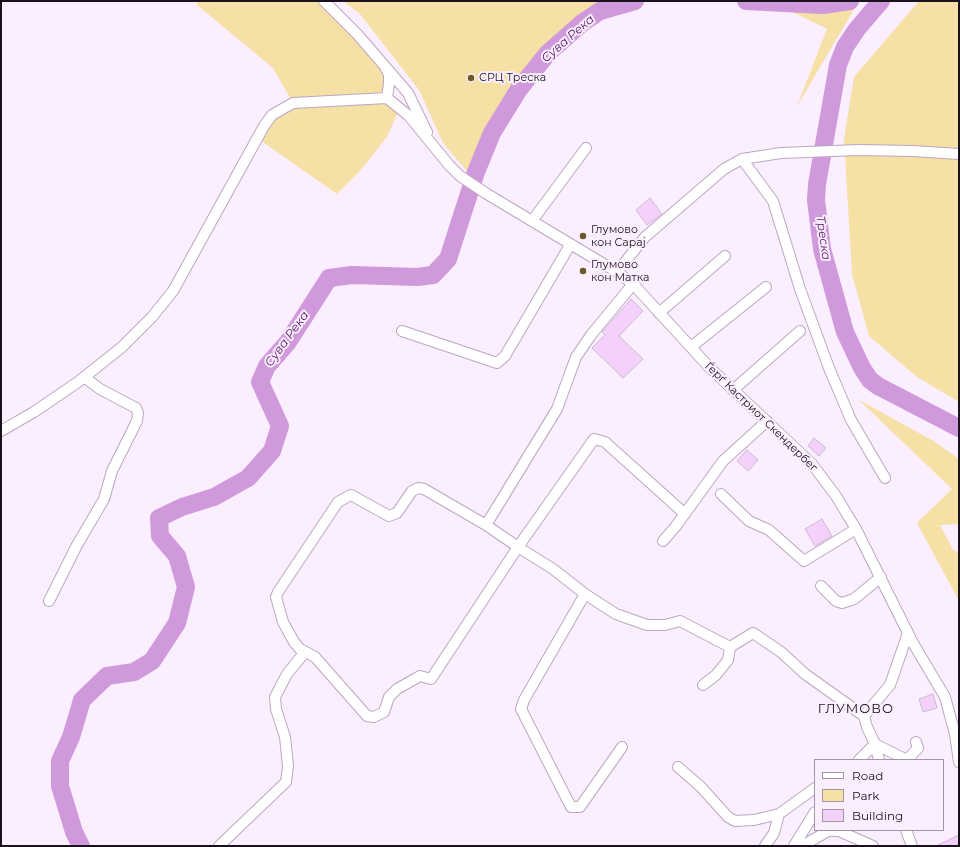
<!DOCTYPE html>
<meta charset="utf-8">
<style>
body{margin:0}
#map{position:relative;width:960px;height:847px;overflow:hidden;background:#fbeefe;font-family:Montserrat,sans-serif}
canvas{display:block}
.frame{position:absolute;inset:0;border:2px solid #19111b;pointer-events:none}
.legend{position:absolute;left:814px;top:759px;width:130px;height:72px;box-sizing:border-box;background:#fbeefe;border:1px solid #a196a3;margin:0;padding:5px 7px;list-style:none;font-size:12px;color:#19111b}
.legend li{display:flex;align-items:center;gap:8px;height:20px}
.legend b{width:20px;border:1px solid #a196a3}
</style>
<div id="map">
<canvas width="960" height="847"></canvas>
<div class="frame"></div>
<ul class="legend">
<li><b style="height:5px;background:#fff"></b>Road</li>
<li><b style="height:11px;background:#f5e0a5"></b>Park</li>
<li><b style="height:11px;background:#f3d1fb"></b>Building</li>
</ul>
</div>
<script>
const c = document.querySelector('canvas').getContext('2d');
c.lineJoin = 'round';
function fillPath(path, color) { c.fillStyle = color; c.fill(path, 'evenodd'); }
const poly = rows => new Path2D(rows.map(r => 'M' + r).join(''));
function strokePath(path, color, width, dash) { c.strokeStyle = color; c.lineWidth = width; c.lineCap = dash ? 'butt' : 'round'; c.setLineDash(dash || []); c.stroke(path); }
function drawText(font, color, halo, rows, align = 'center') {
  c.font = font + ' Montserrat,sans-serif'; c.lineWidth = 4; c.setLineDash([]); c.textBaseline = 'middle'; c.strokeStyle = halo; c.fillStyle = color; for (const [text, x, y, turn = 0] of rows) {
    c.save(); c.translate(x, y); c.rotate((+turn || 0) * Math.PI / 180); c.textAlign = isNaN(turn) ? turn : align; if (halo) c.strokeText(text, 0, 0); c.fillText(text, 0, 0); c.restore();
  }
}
fillPath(poly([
 [198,1,324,1,384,65,387,98,400,107,387,137,358,173,337,194,257,138,264,126,293,103,273,68,197,5],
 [343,1,629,1,585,23,540,66,495,136,472,177,443,143,419,90,360,14],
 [770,1,859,1,797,106,827,29],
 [919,1,959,1,959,402,917,377,869,336,852,274,844,139,854,77],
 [859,400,932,440,959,459,959,524,940,525,953,550,959,553,959,601,917,523,952,489]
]), '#f5e0a5');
strokePath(poly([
 [746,1,823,5,850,1],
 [881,1,857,29,845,47,838,65,817,184,816,200,822,249,845,332,862,368,870,380,878,386,959,428],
 [81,846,74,832,60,786,60,761,71,737,82,700,107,676,134,672,152,661,177,623,186,587,177,556,160,536,159,518,182,507,214,497,248,478,272,451,280,426,260,382,267,366,288,342,329,278,352,275,417,277,433,275,448,259,476,172,492,133,519,89,548,53,582,23,600,11,635,1]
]), '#cf99dc', 18);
const building = poly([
 [650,198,662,214,647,225,636,210,650,198],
 [631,299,643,311,619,336,643,359,623,378,592,348,605,335,602,332,631,299],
 [814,438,826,448,819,456,808,446,814,438],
 [747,450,758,460,748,471,737,461,747,450],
 [822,519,832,536,815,546,805,529,822,519],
 [933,694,937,708,923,712,919,699,933,694],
 [959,835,959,846,936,846,959,835]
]);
fillPath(building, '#f3d1fb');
strokePath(building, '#cdb8d3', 1);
const street = poly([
 [324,1,358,35,408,93,427,132],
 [386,69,389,74,389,84,387,98],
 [742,159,773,201,800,289,829,368,851,420,885,478],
 [532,221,586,148],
 [617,272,645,237,724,169,742,159,781,153,858,150,913,151,959,154],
 [659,313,725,256],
 [402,331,497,363,505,356,570,245],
 [691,347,766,287],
 [733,390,800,331],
 [1,431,34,412,78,382,122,347,152,317,173,291,264,126,272,115,293,103,387,98,409,116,449,165,460,176,487,194,617,272,633,284,709,367,812,464,836,496,856,529,913,643,945,697,955,734,959,762],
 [721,494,749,521,769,530,804,561,856,529],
 [685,514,605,442,594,439,518,547,431,679,420,676,397,689,389,697,384,712,374,717,367,716,315,657,300,649,294,642,283,622,276,597,278,592,338,502,351,495,389,516,397,513,412,491,418,488,424,489,486,525,518,547,553,569,585,594,616,614,647,625,665,625,680,621,730,647],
 [486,525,557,409,576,357,591,335,633,284],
 [663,541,676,526,723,461,767,421],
 [821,586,836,601,842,603,854,599,881,577],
 [585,594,524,700,521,709,571,807,580,807,622,747],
 [49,601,77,545,104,499,112,471,137,421,138,413,136,408,100,389,84,377],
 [703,685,716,675,728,660,730,647,753,633,781,652,805,674,864,716,867,727,875,744,879,760],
 [864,716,890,685,908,633],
 [859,760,875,744,907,760,918,748,916,742],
 [678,767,701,787,728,817,735,821,754,820,779,814,815,788],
 [906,830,912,846],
 [219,846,286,782,288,766,285,737,276,709,275,697,287,674,305,652],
 [765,846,774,833,779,814],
 [794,846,815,812],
 [802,846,828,831,839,831,873,846]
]);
strokePath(street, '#bca7c1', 12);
strokePath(street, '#fff', 10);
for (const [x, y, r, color] of [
 [471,78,4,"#6b5a28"],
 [583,236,4,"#6b5a28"],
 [583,271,4,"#6b5a28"]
]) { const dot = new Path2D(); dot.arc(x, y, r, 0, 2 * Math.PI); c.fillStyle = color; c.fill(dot); strokePath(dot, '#fbeefe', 1.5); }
drawText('11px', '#19111b', '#fbeefe', [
 ["СРЦ Треска",479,78],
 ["Глумово",591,230],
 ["кон Сарај",591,243],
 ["Глумово",591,265],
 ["кон Матка",591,278]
], 'left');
drawText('11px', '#19111b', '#fbeefe', [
 ["Ѓерѓ Кастриот Скендербег",761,417,44]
]);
drawText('italic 12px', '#521061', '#fbeefe', [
 ["Сува Река",568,39,-41],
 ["Треска",823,238,82],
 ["Сува Река",287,339,-54]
]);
c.letterSpacing = '1px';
drawText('13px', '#19111b', '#fbeefe', [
 ["ГЛУМОВО",856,709]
]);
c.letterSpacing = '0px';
</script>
